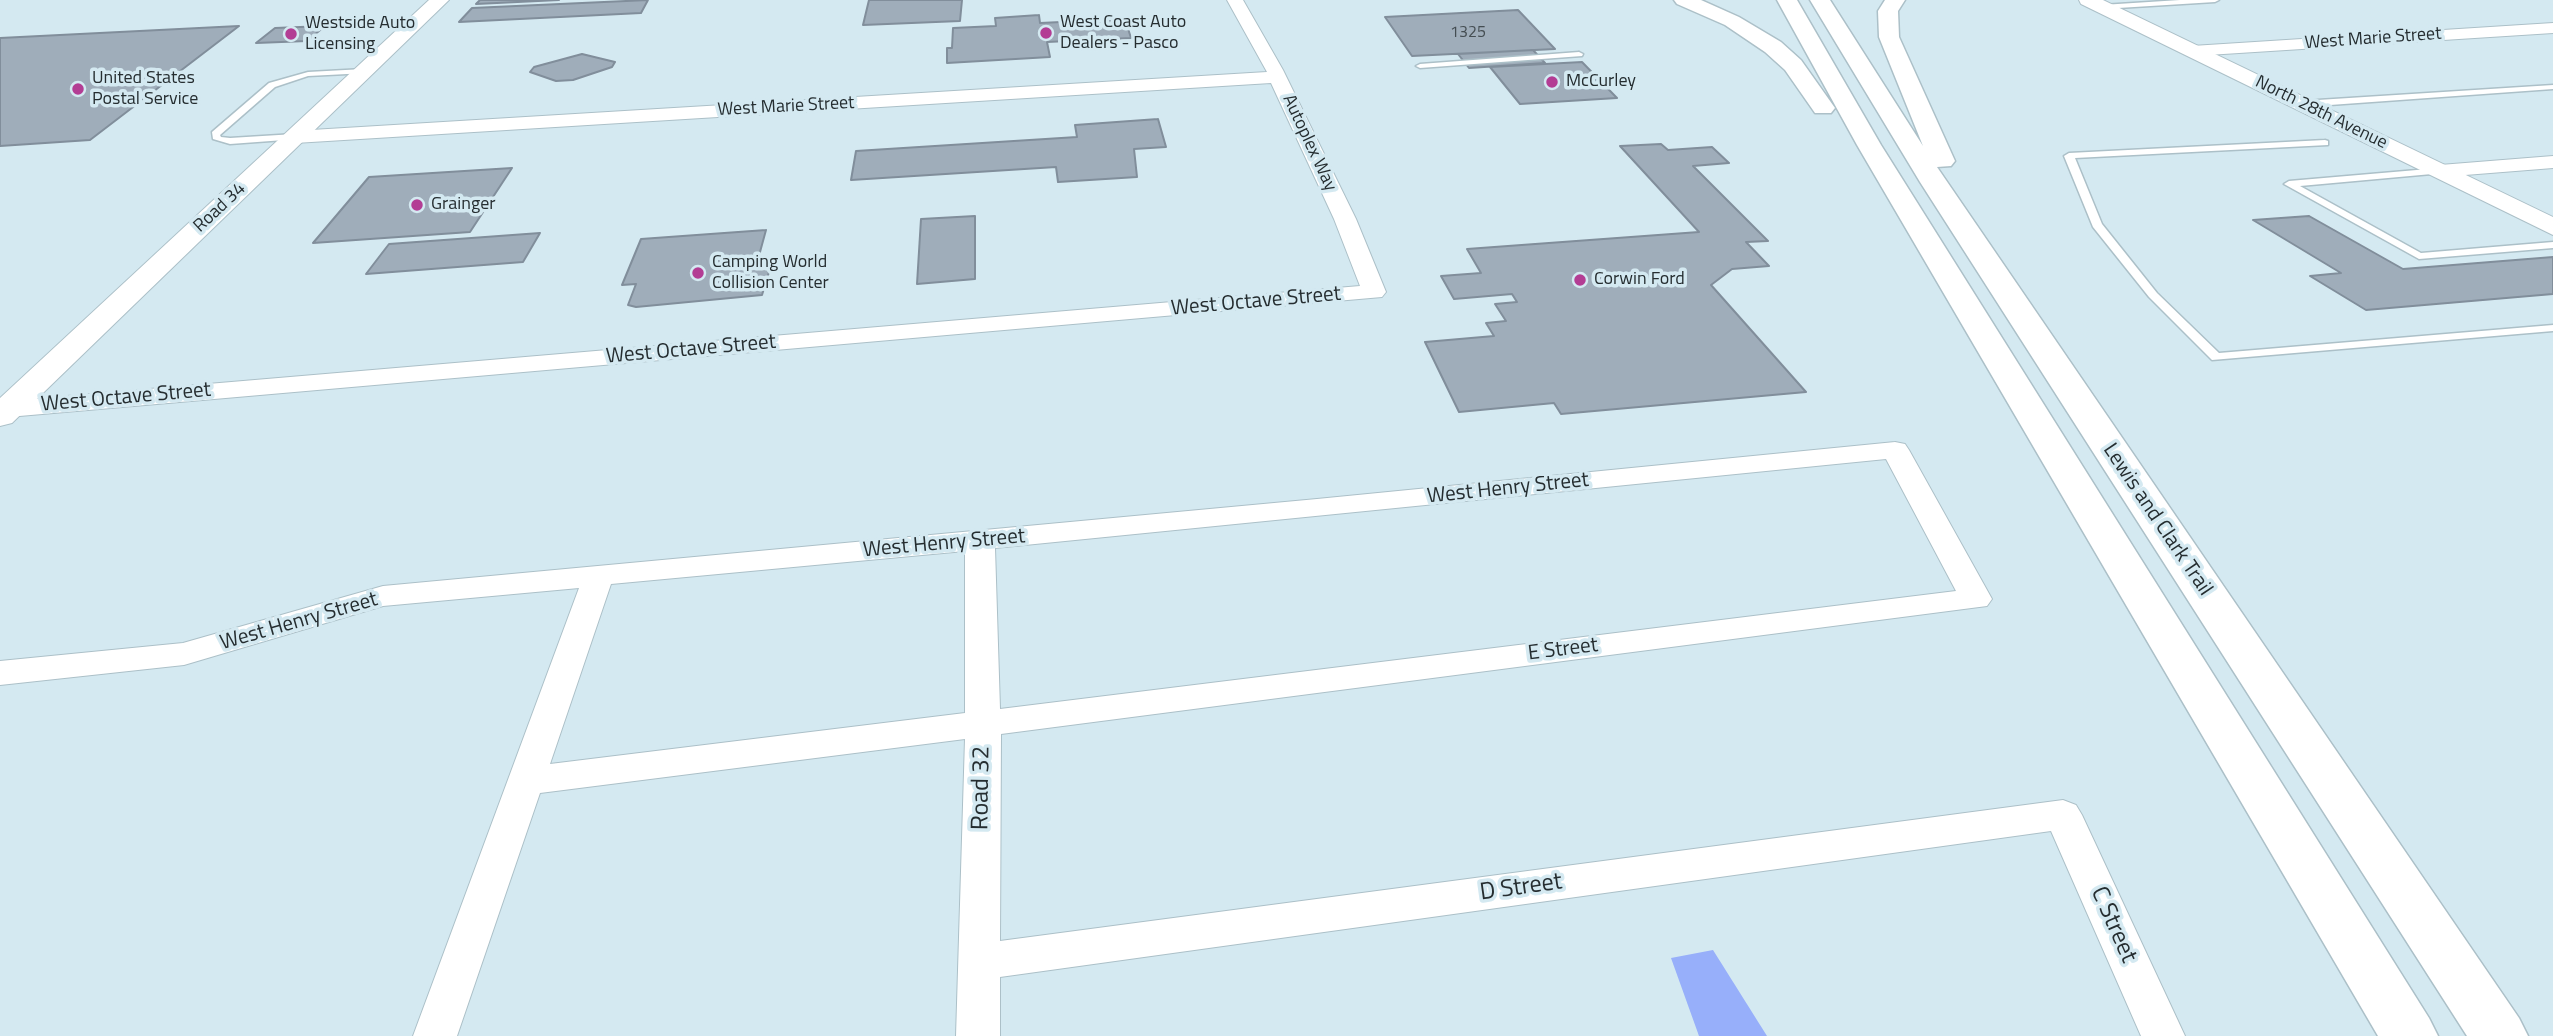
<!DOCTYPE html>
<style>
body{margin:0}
canvas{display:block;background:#d4e9f1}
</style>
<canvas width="2553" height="1036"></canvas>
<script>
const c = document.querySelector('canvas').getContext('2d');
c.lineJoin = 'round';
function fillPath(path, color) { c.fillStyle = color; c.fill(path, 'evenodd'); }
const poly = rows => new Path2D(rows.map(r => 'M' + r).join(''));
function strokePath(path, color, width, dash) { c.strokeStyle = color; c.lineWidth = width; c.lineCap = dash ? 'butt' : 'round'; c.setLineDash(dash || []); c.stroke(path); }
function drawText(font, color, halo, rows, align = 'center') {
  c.font = font + ' "Titillium Web",sans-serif'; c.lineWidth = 7; c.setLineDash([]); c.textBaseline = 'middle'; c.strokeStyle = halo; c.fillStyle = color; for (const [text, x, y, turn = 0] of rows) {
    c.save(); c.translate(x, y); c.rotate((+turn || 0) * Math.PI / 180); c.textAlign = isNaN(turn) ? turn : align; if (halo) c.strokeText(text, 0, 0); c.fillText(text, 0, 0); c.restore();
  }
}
fillPath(poly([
 [1713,950,1767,1036,1699,1036,1671,958]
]), '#97affa');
const building = poly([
 [480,0,559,0,476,4,480,0],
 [648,0,641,13,459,22,472,8,648,0],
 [869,0,962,0,960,21,863,25,869,0],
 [1518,10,1555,49,1412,56,1385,17,1518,10],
 [1039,15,1040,23,1125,19,1131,38,1047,42,1050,57,947,63,947,48,952,48,953,28,996,26,995,18,1039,15],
 [239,26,90,140,0,146,0,38,239,26],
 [325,26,307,41,256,43,275,28,325,26],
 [1533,50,1545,63,1469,68,1458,54,1533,50],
 [582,54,615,62,612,67,573,80,556,81,530,72,534,67,582,54],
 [1582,62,1617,98,1520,104,1490,67,1582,62],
 [1158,119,1166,147,1134,149,1137,177,1058,182,1056,167,851,180,856,151,1077,137,1075,125,1158,119],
 [1661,144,1668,150,1712,147,1729,163,1693,166,1768,241,1746,242,1769,266,1732,269,1711,285,1806,392,1561,414,1554,403,1459,412,1425,342,1494,336,1486,323,1506,321,1495,304,1517,302,1512,294,1454,299,1441,276,1481,273,1467,249,1699,232,1620,146,1661,144],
 [512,168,470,232,313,243,369,177,512,168],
 [975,216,975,279,917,284,921,219,975,216],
 [2309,216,2403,269,2553,257,2553,294,2366,310,2310,276,2341,273,2253,220,2309,216],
 [766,230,757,263,772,262,762,295,636,307,628,305,636,284,622,285,641,239,766,230],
 [540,233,523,262,366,274,389,244,540,233]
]);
fillPath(building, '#9fadba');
strokePath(building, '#818e9b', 2);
const service = poly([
 [2180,0,2219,0,2215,2,2102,9,2098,7,2102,5,2180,0],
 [1579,52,1583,54,1582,56,1420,68,1416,66,1420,64,1579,52],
 [364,69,368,71,367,73,308,76,275,87,220,135,221,137,230,138,295,134,298,135,298,139,230,144,213,139,212,132,269,83,308,72,364,69],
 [2553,85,2553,89,2302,107,2298,104,2302,101,2553,85],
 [2325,140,2328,141,2328,145,2075,158,2102,224,2157,293,2219,353,2553,325,2553,331,2212,360,2149,297,2093,227,2064,156,2069,153,2325,140],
 [2440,168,2445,171,2443,173,2300,186,2421,253,2553,242,2553,248,2419,259,2284,184,2289,181,2440,168]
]);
const minor = poly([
 [1227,0,1243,0,1283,70,1356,219,1386,292,1382,297,8,417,0,415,0,403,8,401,1360,286,1334,219,1271,83,295,143,286,137,295,131,1267,72,1227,0],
 [2553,23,2553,33,2192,56,2184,51,2192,46,2553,23],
 [2553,156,2553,168,2440,177,2433,175,2430,171,2433,167,2440,165,2553,156],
 [1895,442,1905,444,1909,450,1992,599,1987,606,1001,734,1000,941,2063,800,2076,805,2082,815,2185,1036,2141,1036,2051,831,1000,977,1000,1036,956,1036,965,739,540,793,457,1036,413,1036,579,588,383,606,184,665,0,685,0,661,183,643,383,586,1317,499,1895,442],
 [1886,459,1956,591,1000,709,995,548,1886,459],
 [965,551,965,713,550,764,611,584,965,551]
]);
const tertiary = poly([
 [429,0,449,0,12,423,0,426,0,398,429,0],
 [2079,0,2103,0,2553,217,2553,235,2081,4,2079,0]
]);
const motorway = poly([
 [1674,0,1701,0,1739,17,1781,42,1801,60,1835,108,1831,113,1815,113,1785,70,1765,52,1725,25,1677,4,1674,0],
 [1777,0,1797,0,1881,145,2429,1018,2438,1036,2378,1036,1857,145,1777,0],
 [1810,0,1830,0,1923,146,1879,37,1878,11,1885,0,1905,0,1898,11,1899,37,1955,161,1951,166,1937,167,2519,1018,2528,1036,2467,1036,1920,182,1810,0]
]);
strokePath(service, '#acc0c8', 3);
strokePath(minor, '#acc0c8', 2);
strokePath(tertiary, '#acc0c8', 2);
strokePath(motorway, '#acc0c8', 3);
fillPath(service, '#fff');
fillPath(minor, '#fff');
fillPath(tertiary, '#fff');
fillPath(motorway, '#fff');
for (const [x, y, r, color] of [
 [1046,33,7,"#b33d94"],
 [291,34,7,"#b33d94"],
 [1552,82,7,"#b33d94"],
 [78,89,7,"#b33d94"],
 [417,205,7,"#b33d94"],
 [698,273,7,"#b33d94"],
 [1580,280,7,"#b33d94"]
]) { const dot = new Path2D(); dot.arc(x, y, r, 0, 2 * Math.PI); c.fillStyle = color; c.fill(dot); strokePath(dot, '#d4e9f1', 2.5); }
drawText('16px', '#444d52', null, [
 ["1325",1468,33]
]);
drawText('18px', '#252d30', '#d4e9f1', [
 ["West Coast Auto",1060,23],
 ["Dealers - Pasco",1060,44],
 ["Westside Auto",305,24],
 ["Licensing",305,45],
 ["United States",92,79],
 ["Postal Service",92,100],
 ["McCurley",1566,82],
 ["Grainger",431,205],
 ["Camping World",712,263],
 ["Collision Center",712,284],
 ["Corwin Ford",1594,280]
], 'left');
drawText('18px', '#252d30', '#d4e9f1', [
 ["West Marie Street",2373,39,-4],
 ["West Marie Street",786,107,-3],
 ["North 28th Avenue",2321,113,26],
 ["Autoplex Way",1309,143,65],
 ["Road 34",220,208,-43]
]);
drawText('21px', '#252d30', '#d4e9f1', [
 ["West Octave Street",1256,302,-5],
 ["West Octave Street",691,350,-5],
 ["West Octave Street",126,398,-5],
 ["West Henry Street",1508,489,-6],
 ["Lewis and Clark Trail",2157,520,56],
 ["West Henry Street",944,544,-5],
 ["West Henry Street",299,622,-16],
 ["E Street",1563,650,-7]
]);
drawText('24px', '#252d30', '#d4e9f1', [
 ["Road 32",982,788,-89],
 ["D Street",1521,888,-8],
 ["C Street",2113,925,66]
]);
</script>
